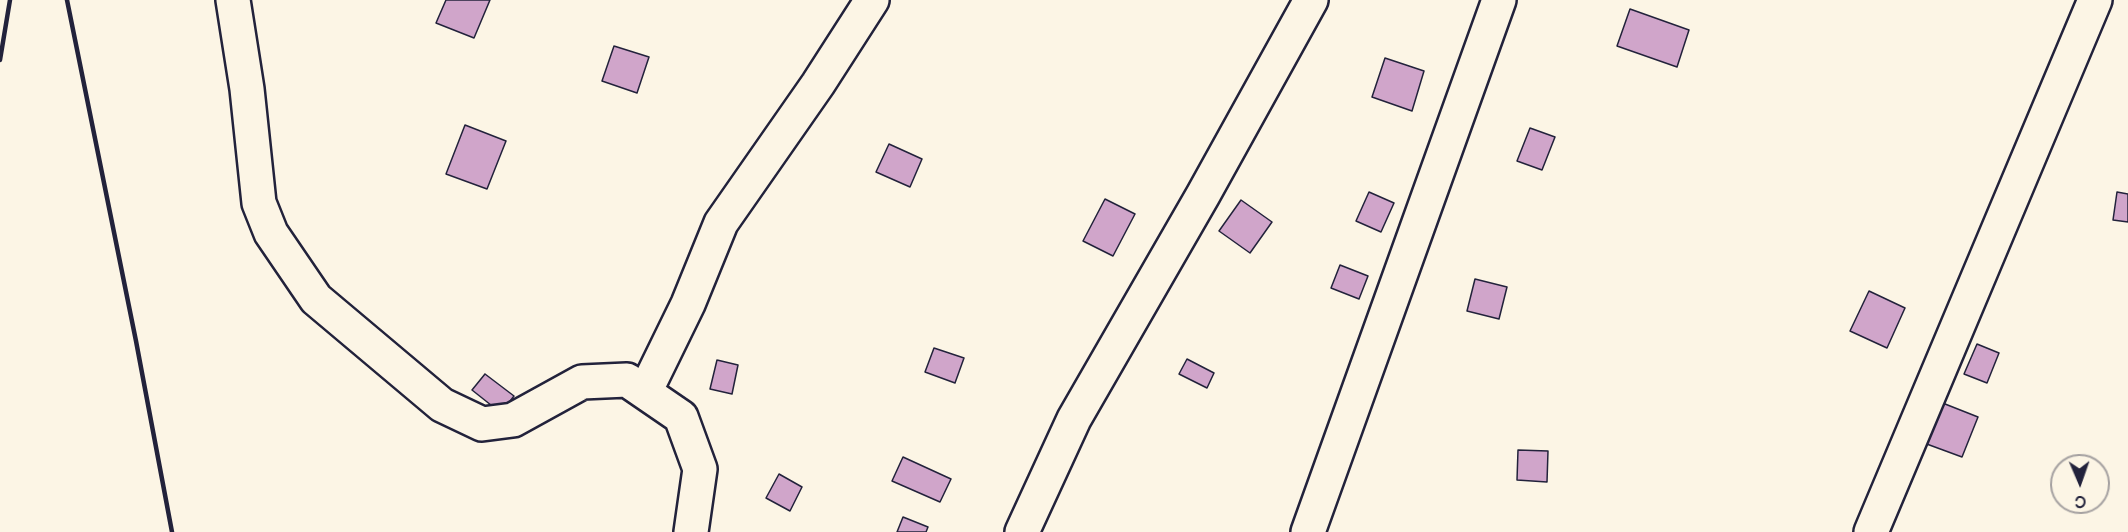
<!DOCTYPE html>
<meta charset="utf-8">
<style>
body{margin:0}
#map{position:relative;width:2128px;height:532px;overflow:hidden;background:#fcf5e5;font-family:"Balsamiq Sans",sans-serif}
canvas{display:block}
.north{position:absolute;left:2050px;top:454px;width:60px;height:60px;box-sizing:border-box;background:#fcf5e5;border:2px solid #a5a1a1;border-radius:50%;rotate:178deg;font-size:16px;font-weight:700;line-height:24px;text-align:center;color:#22223b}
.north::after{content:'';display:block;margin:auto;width:21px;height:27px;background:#22223b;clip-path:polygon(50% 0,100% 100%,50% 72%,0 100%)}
</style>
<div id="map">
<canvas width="2128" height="532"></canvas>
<div class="north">С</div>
</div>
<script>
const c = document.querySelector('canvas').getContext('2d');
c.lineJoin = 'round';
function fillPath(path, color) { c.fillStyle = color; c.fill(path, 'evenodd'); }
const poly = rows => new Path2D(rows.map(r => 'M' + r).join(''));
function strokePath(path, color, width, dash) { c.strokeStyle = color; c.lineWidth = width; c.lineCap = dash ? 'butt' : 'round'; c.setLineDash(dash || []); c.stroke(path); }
const building = poly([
 [446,0,490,0,474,38,436,23,446,0],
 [1630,9,1689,30,1677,67,1617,46,1630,9],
 [614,46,649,57,637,93,602,81,614,46],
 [1385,58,1424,71,1412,111,1372,97,1385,58],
 [465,125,506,141,487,189,446,174,465,125],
 [1530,128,1555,137,1542,170,1517,161,1530,128],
 [889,144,922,159,910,187,876,172,889,144],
 [1369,192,1394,203,1381,232,1356,221,1369,192],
 [2117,192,2128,194,2128,222,2113,220,2117,192],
 [1105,199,1135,214,1113,256,1083,241,1105,199],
 [1241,200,1272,222,1250,253,1219,231,1241,200],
 [1340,265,1368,276,1359,299,1331,288,1340,265],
 [1475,279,1507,287,1499,319,1467,311,1475,279],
 [1869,291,1905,308,1887,348,1850,331,1869,291],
 [1977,344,1999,353,1987,383,1964,374,1977,344],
 [934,348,964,358,955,383,925,372,934,348],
 [1187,359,1214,373,1207,388,1179,374,1187,359],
 [717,360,738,365,732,394,710,389,717,360],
 [485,374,514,396,501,413,472,390,485,374],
 [1940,402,1978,417,1962,457,1924,443,1940,402],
 [1518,450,1548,451,1547,482,1517,480,1518,450],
 [903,457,951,479,940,502,892,481,903,457],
 [779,474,802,487,790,511,766,498,779,474],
 [903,517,928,527,926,532,897,532,903,517]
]);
fillPath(building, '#d0a5ca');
strokePath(building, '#22223b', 1.5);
const minor = poly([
 [233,0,247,89,259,203,271,233,316,299,442,405,482,424,513,420,582,382,627,380,681,417,700,469,691,532],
 [645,392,688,304,721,223,818,84,872,0],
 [1022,532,1074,419,1203,195,1311,0],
 [1308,532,1499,0],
 [1871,532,2095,0]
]);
strokePath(minor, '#22223b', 38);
strokePath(minor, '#fcf5e5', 33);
strokePath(poly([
 [67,0,136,341,172,532],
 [0,60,10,0]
]), '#22223b', 4.5);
</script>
